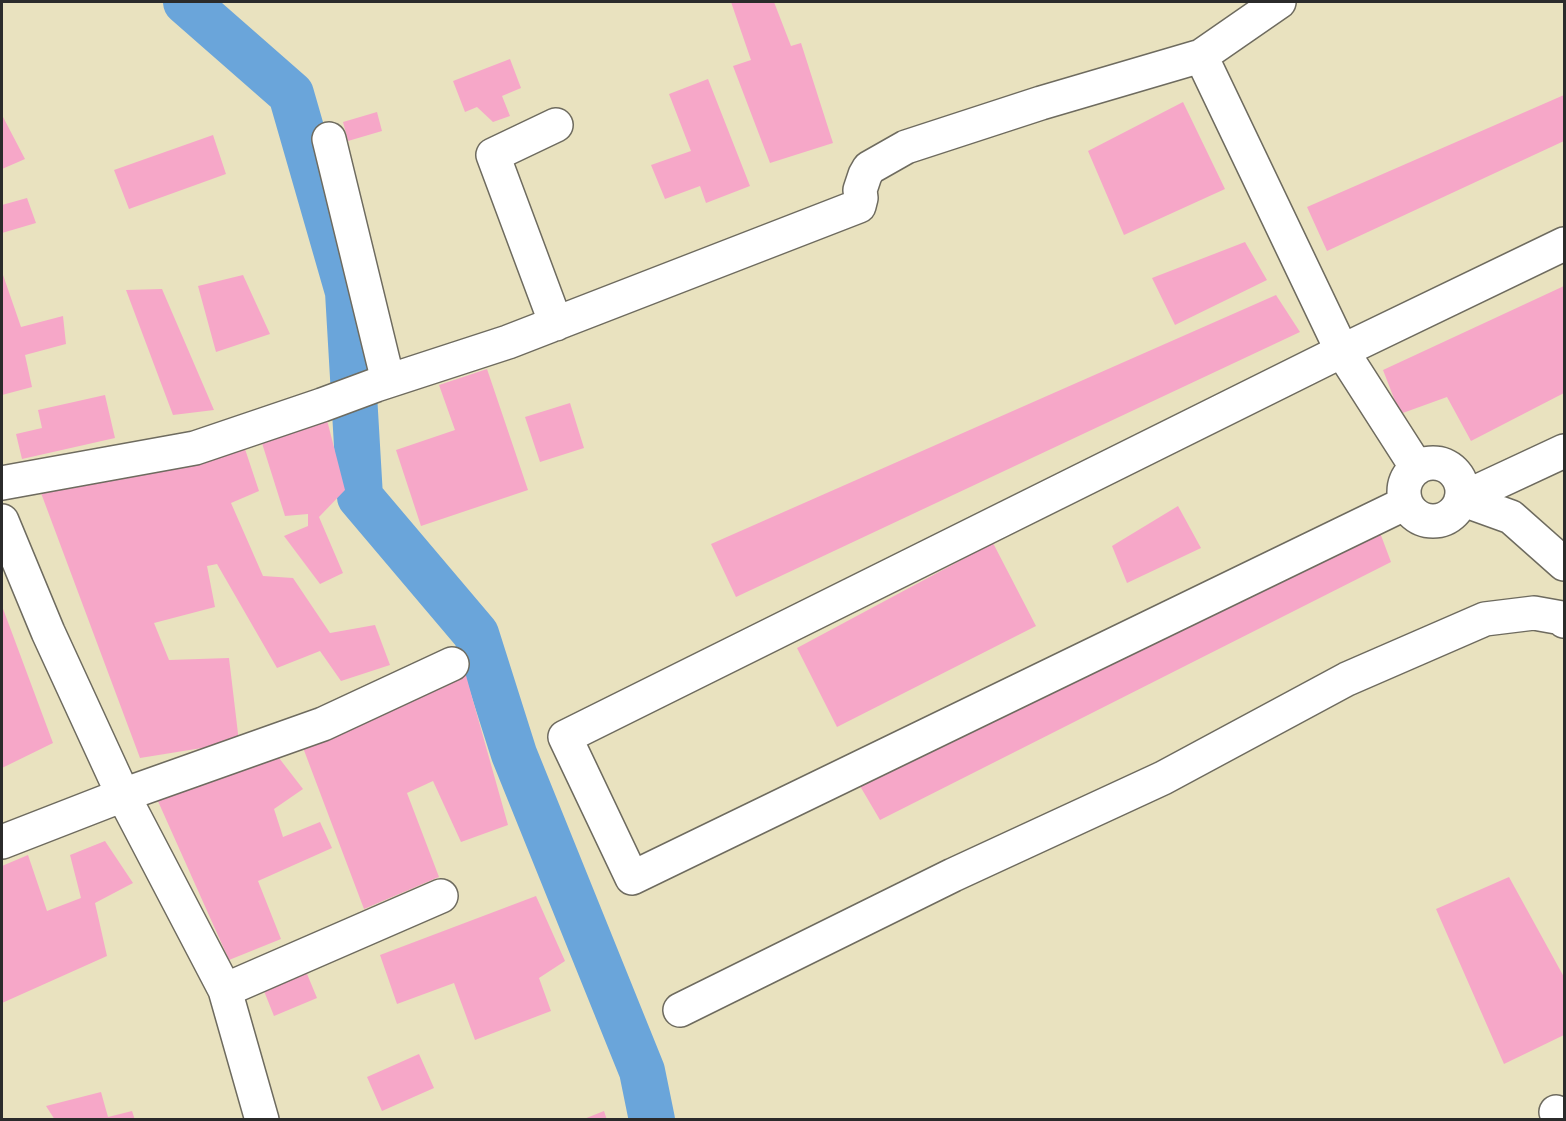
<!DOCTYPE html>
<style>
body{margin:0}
#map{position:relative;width:1566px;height:1121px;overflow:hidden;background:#e9e2bf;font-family:Alegreya,serif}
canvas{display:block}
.frame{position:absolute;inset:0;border:3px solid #2b2b2b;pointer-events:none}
</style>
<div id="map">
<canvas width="1566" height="1121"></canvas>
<div class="frame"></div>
</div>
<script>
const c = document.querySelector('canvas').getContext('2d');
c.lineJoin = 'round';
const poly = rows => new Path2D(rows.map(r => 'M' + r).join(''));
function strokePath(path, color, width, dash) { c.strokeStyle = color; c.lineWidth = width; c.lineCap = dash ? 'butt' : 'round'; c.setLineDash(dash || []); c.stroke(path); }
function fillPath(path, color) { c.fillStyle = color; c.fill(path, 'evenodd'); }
strokePath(poly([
 [186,2,291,94,348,292,360,497,476,634,514,754,642,1071,652,1120]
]), '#6aa5da', 46);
fillPath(poly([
 [731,2,774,2,791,46,801,43,833,143,770,163,733,66,751,60],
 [510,59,521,88,502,96,510,116,493,122,477,107,465,112,453,81],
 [708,79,750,186,706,203,700,186,665,199,651,165,691,151,669,94],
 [1564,95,1564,141,1327,251,1307,207],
 [1183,102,1225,189,1124,235,1088,151],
 [377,112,382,131,348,141,343,122],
 [2,115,25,159,2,169],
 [213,135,226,174,129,209,114,170],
 [27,198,36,223,2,233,2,205],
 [1245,242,1267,280,1175,325,1152,278],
 [2,272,21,327,63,316,66,344,25,355,32,387,2,395],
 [243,275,270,334,216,352,198,286],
 [1564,286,1564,393,1471,441,1447,397,1400,414,1383,370],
 [162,289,214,410,173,415,126,290],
 [1276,295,1300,332,736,597,711,544],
 [487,369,528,490,421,526,396,450,455,430,439,385],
 [105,395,115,438,22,459,16,434,42,428,38,410],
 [570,403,584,448,540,462,525,417],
 [327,420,345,490,319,517,343,573,320,584,284,536,308,526,308,514,285,516,261,440],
 [244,446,259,491,231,503,263,576,293,578,330,633,375,625,390,665,341,681,320,651,277,668,217,564,207,566,215,607,154,623,169,660,229,658,239,742,140,758,41,493,168,470],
 [1178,506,1201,548,1127,583,1112,546],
 [1379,530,1391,562,880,820,860,786],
 [993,543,1036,626,837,727,797,648],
 [2,606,53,743,2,768],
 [465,672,508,825,461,842,433,781,407,793,439,877,364,909,302,745],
 [279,758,303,789,274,809,283,837,320,822,332,848,258,881,281,939,229,960,157,799],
 [105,841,133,883,95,903,107,956,2,1003,2,866,28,855,47,911,81,898,70,855],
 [1509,877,1564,977,1564,1035,1504,1064,1436,909],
 [536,896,565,961,539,978,551,1011,475,1040,454,983,397,1004,380,955],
 [305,969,317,998,274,1016,262,986],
 [419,1054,434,1088,382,1111,367,1077],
 [101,1092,108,1117,132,1111,135,1120,55,1120,46,1106],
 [604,1111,607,1120,584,1120,584,1119]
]), '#f6a7c8');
const minor = poly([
 [1201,56,1342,351,1417,468],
 [329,139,388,381],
 [556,324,493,155,556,125],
 '1404 492a29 29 0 1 1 58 0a29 29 0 1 1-58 0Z',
 [2,483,195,448,322,405,376,385,508,342,859,206,861,198,860,190,865,175,869,168,906,147,1041,103,1201,56,1279,2],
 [1461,499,1511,517,1564,564],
 [1461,499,1564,451],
 [1406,503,632,878,565,737,1342,351,1564,244],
 [2,521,48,632,123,795,225,990,262,1120],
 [2,842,123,795,323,724,452,664],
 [225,990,441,896],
 [680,1010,953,875,1163,778,1347,679,1485,619,1534,613,1562,618,1564,621],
 [1556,1112,1559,1120]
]);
strokePath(minor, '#6e6b5f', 36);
strokePath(minor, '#fff', 33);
</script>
